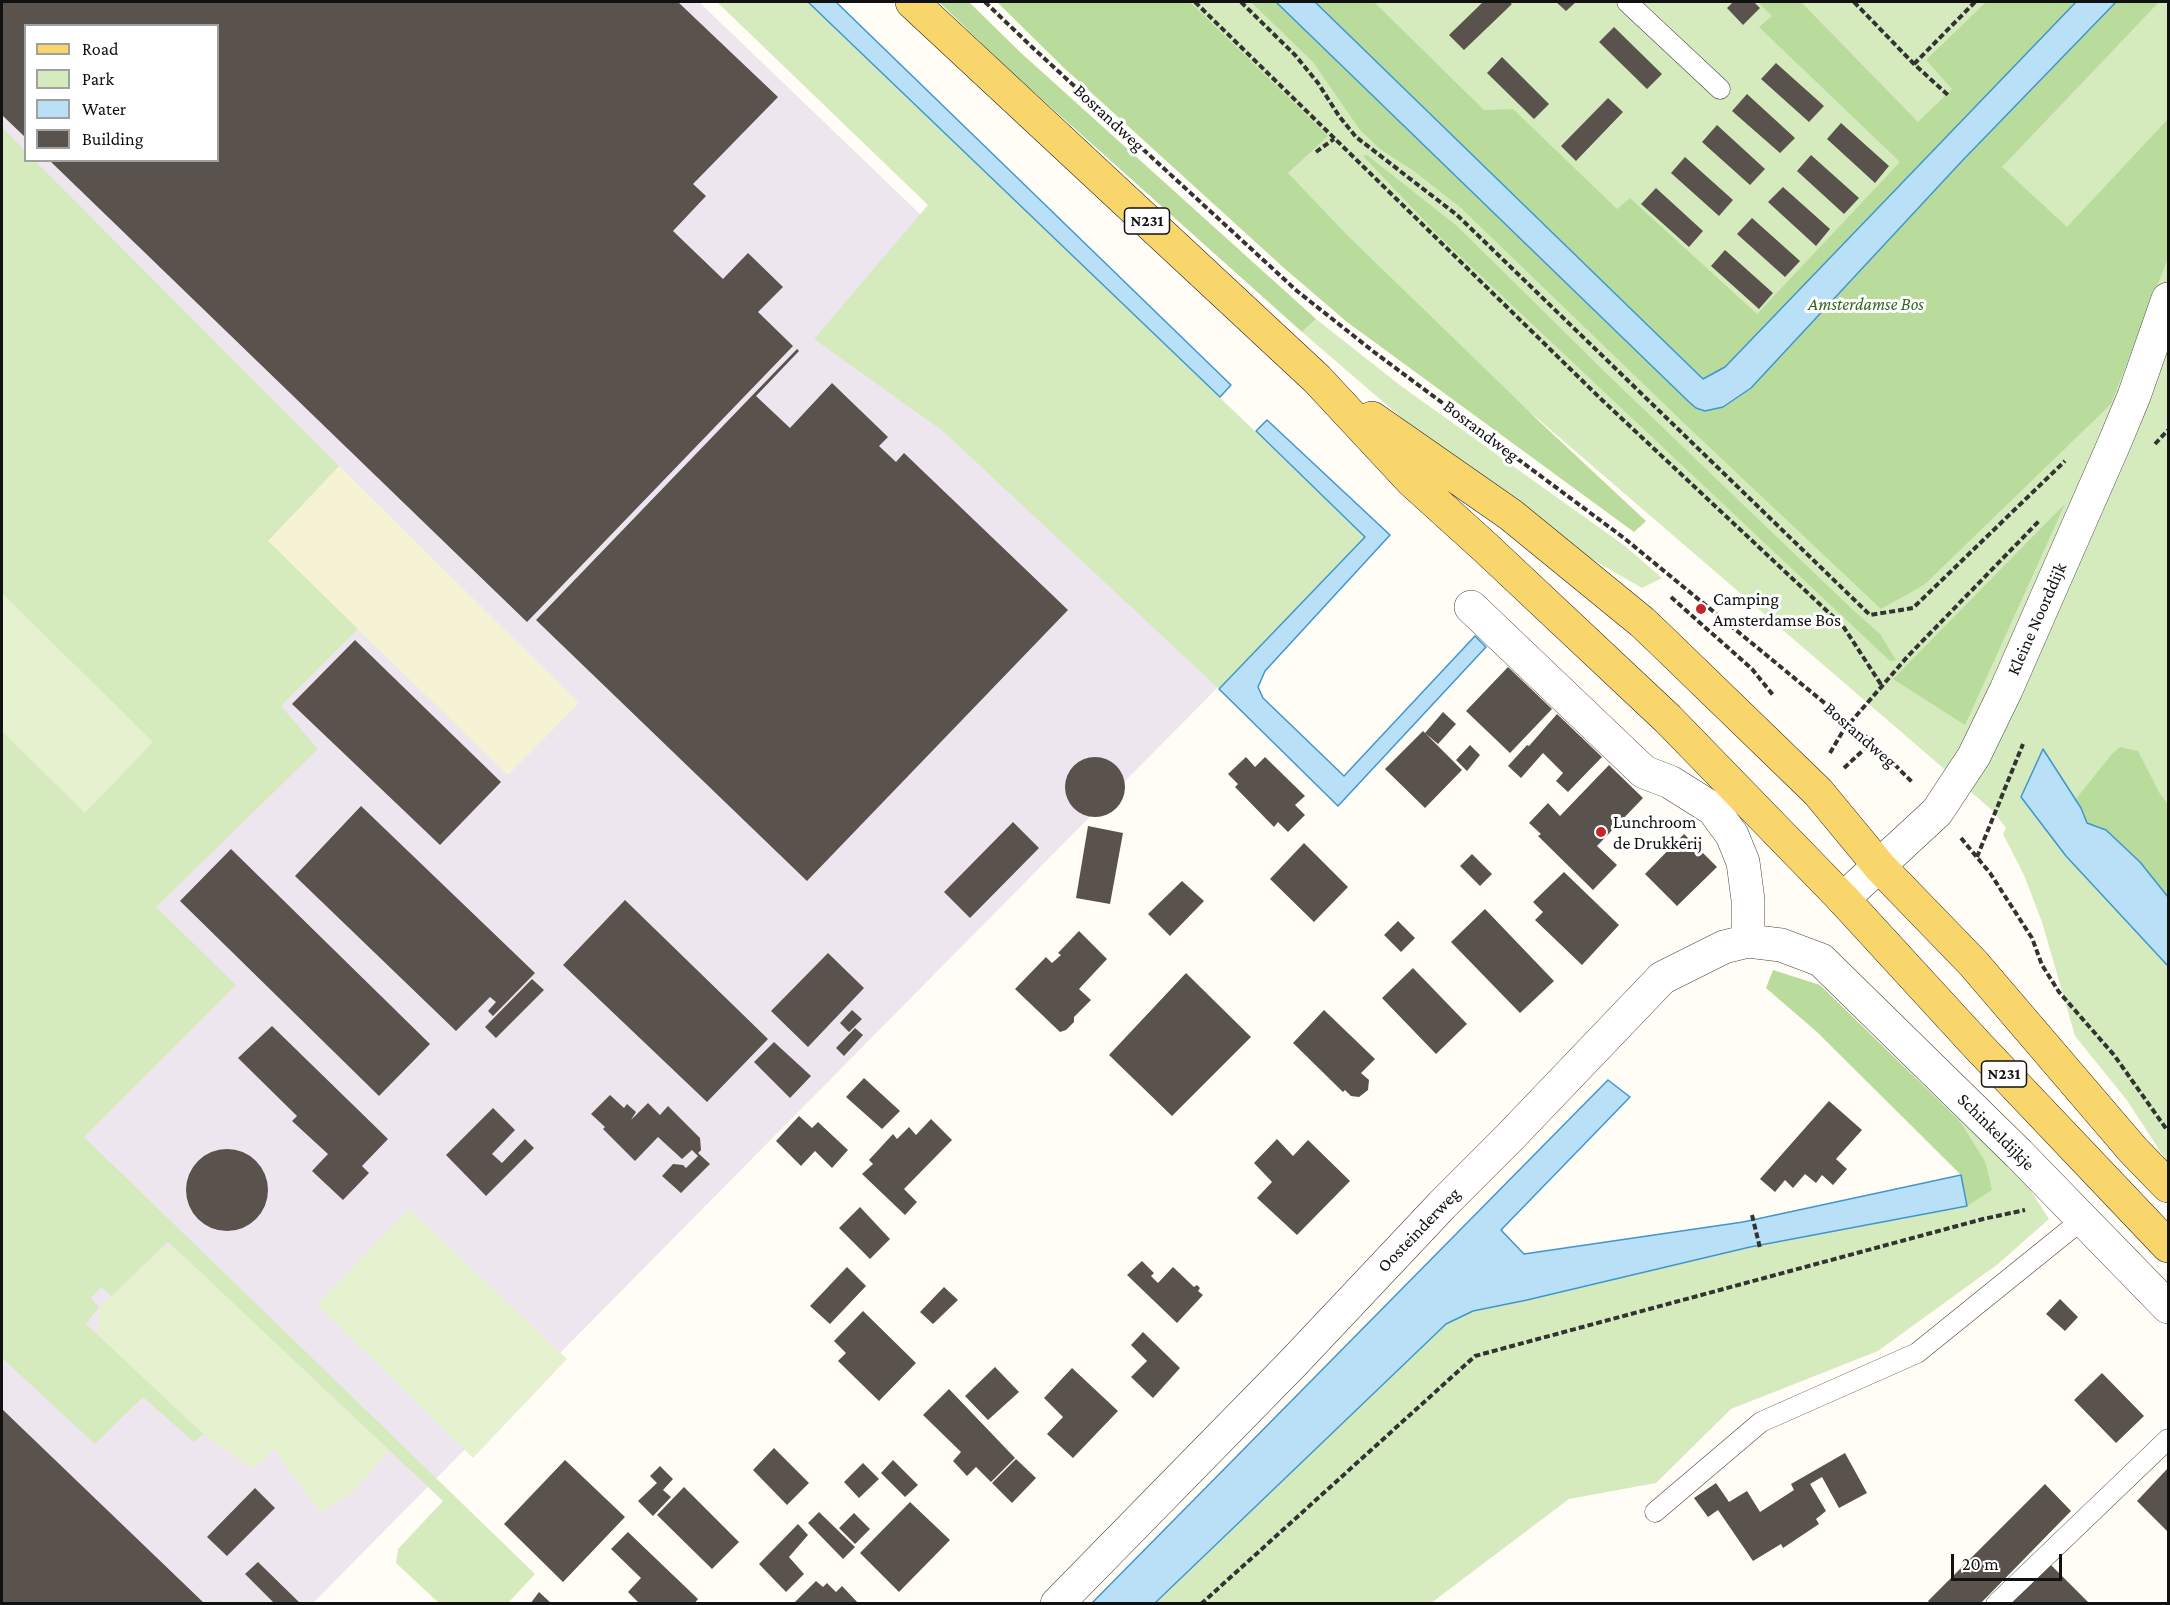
<!DOCTYPE html>
<style>
body{margin:0}
#map{position:relative;width:2170px;height:1605px;overflow:hidden;background:#fffdf5;font-family:"Crimson Pro",serif}
canvas{display:block}
.frame{position:absolute;inset:0;border:3px solid #111;pointer-events:none}
.legend{position:absolute;left:24px;top:24px;width:195px;height:138px;box-sizing:border-box;background:#fff;border:2px solid #a0a0a0;margin:0;padding:8px 10px;list-style:none;font-size:18px;color:#111}
.legend li{display:flex;align-items:center;gap:12px;height:30px}
.legend b{width:30px;border:2px solid #a0a0a0}
.scale{position:absolute;left:1951px;top:1554px;width:111px;height:27px;box-sizing:border-box;border:3px solid #111;border-top:0;padding-left:8px;font-size:18px;line-height:21px;white-space:nowrap;color:#111;-webkit-text-stroke:4px #fff;paint-order:stroke}
</style>
<div id="map">
<canvas width="2170" height="1605"></canvas>
<div class="frame"></div>
<ul class="legend">
<li><b style="height:8px;background:#f9d66b"></b>Road</li>
<li><b style="height:16px;background:#d5ebbd"></b>Park</li>
<li><b style="height:16px;background:#b9e0f7"></b>Water</li>
<li><b style="height:16px;background:#5a524d"></b>Building</li>
</ul>
<div class="scale">20 m</div>
</div>
<script>
const c = document.querySelector('canvas').getContext('2d');
c.lineJoin = 'round';
function fillPath(path, color) { c.fillStyle = color; c.fill(path, 'evenodd'); }
const poly = rows => new Path2D(rows.map(r => 'M' + r).join(''));
function strokePath(path, color, width, dash) { c.strokeStyle = color; c.lineWidth = width; c.lineCap = dash ? 'butt' : 'round'; c.setLineDash(dash || []); c.stroke(path); }
function drawText(font, color, halo, rows, align = 'center') {
  c.font = font + ' "Crimson Pro",serif'; c.lineWidth = 6; c.setLineDash([]); c.textBaseline = 'middle'; c.strokeStyle = halo; c.fillStyle = color; for (const [text, x, y, turn = 0] of rows) {
    c.save(); c.translate(x, y); c.rotate((+turn || 0) * Math.PI / 180); c.textAlign = isNaN(turn) ? turn : align; if (halo) c.strokeText(text, 0, 0); c.fillText(text, 0, 0); c.restore();
  }
}
fillPath(poly([
 [2,2,699,2,1313,591,313,1603,2,1604],
 [26,26,218,26,218,160,26,160]
]), '#eee6ef');
fillPath(poly([
 [339,466,579,703,508,775,267,541]
]), '#f6f3d4');
fillPath(poly([
 [717,2,808,2,1365,537,1219,689,944,432,814,339,928,205],
 [1054,2,2168,2,2168,1163,2126,1099,2075,1036,2042,922,2024,875,2003,834,2006,828,1993,811],
 [2,127,25,151,26,160,35,161,339,466,268,541,358,629,281,706,318,749,156,907,236,985,84,1137,535,1574,508,1603,439,1603,396,1563,398,1549,443,1501,168,1242,112,1296,101,1287,91,1298,99,1307,86,1324,204,1434,194,1442,143,1397,95,1444,2,1358],
 [1316,319,1401,386,1625,546,1662,578,1642,588,1576,550,1431,443,1302,332],
 [1960,1121,2018,1171,2049,1219,1998,1264,1878,1351,1731,1409,1656,1483,1569,1499,1431,1603,1155,1604,1446,1324,1473,1311,1527,1300,1750,1247,1967,1206,1985,1161]
]), '#d5ebbd');
fillPath(poly([
 [939,2,969,2,1020,52,1316,319,1302,332,1006,67],
 [997,2,1190,2,1328,136,1288,173,1347,235,1541,423,1646,521,1634,532,1347,322,1284,268,1063,67],
 [1251,2,1276,2,1688,401,1751,388,1962,161,2116,2,2159,2,2002,167,2067,227,2168,119,2168,258,2111,404,1924,585,1881,609,1687,426,1461,208,1414,171,1380,149,1360,130,1313,62],
 [1315,2,1374,2,1484,110,1513,109,1617,209,1630,198,1757,314,1900,162,1759,27,1772,16,1758,2,1801,2,1918,122,1952,89,1926,60,1986,2,2076,2,1725,367,1703,379],
 [1367,155,1457,226,1608,375,1854,611,1880,634,1896,660,1890,661,1444,241,1363,156],
 [2065,504,1965,725,1893,679,2051,518],
 [2120,747,2138,751,2160,794,2168,804,2168,897,2140,862,2106,830,2087,823,2075,800,2112,754],
 [1773,970,1820,985,1960,1121,1985,1161,1992,1190,1967,1206,1961,1175,1817,1032,1766,988]
]), '#b9dc9c');
fillPath(poly([
 [2,593,153,742,85,813,2,731],
 [409,1209,567,1359,473,1458,317,1304],
 [162,1247,177,1250,389,1450,353,1492,321,1513,274,1449,253,1469,203,1434,98,1335,99,1307,112,1296]
]), '#e6f2cf');
const water = poly([
 [808,2,836,2,1231,385,1220,397,808,2],
 [1276,2,1315,2,1703,379,1725,367,2076,2,2116,2,1962,161,1751,388,1723,407,1705,411,1696,408,1688,401,1276,2],
 [1267,420,1390,535,1265,671,1258,687,1263,698,1344,776,1475,636,1486,647,1338,806,1219,689,1365,537,1256,431,1267,420],
 [2043,749,2081,808,2087,823,2106,830,2140,862,2168,897,2168,966,2066,856,2021,797,2043,749],
 [1608,1080,1630,1097,1501,1230,1524,1254,1743,1222,1961,1175,1967,1206,1750,1247,1527,1300,1473,1311,1446,1324,1155,1603,1092,1603,1608,1080]
]);
fillPath(water, '#b9e0f7');
strokePath(water, '#3f96cf', 1.5);
fillPath(poly([
 [2,2,678,2,778,97,693,184,706,196,673,231,723,279,748,253,783,287,758,312,793,346,527,622,49,160,218,160,218,26,26,26,26,138,2,115],
 [1483,2,1509,2,1512,4,1464,50,1449,35],
 [1556,2,1576,2,1566,11],
 [1733,2,1754,2,1760,8,1743,25,1727,8],
 [1614,27,1662,74,1647,89,1599,42],
 [1502,57,1549,104,1534,119,1487,73],
 [1776,63,1824,106,1809,122,1761,79],
 [1747,94,1795,138,1780,153,1732,111],
 [1608,98,1623,112,1576,161,1561,146],
 [1841,123,1889,166,1875,183,1827,139],
 [1717,125,1765,169,1750,185,1702,142],
 [1811,155,1859,198,1844,214,1797,171],
 [1685,157,1733,200,1719,216,1671,173],
 [1783,187,1830,229,1816,246,1768,202],
 [1656,188,1703,231,1689,247,1641,204],
 [1752,218,1800,261,1785,277,1737,234],
 [1725,250,1773,293,1759,309,1711,266],
 [797,349,799,351,756,396,790,428,832,383,888,437,879,446,896,462,904,453,1068,610,807,881,536,620],
 [355,640,501,782,440,845,292,704],
 [1508,667,1552,709,1510,753,1466,711],
 [1443,712,1456,724,1438,744,1425,733],
 [1557,714,1602,757,1568,792,1556,781,1563,773,1543,753,1521,778,1508,766,1527,745,1529,746],
 [1423,731,1462,770,1425,808,1385,769],
 [1470,745,1480,755,1467,771,1456,760],
 '1065 787a30 30 0 1 1 60 0a30 30 0 1 1-60 0Z',
 [1246,757,1255,767,1265,757,1305,796,1295,805,1305,815,1288,832,1278,822,1274,827,1235,787,1238,784,1228,774],
 [1609,765,1643,798,1597,846,1617,865,1593,890,1538,836,1541,834,1529,823,1548,803,1560,816],
 [361,806,535,973,493,1016,488,1011,496,1002,490,997,456,1031,295,876],
 [1013,822,1039,848,970,918,944,892],
 [1088,826,1123,833,1110,904,1076,898],
 [1684,834,1717,867,1677,906,1645,874],
 [1304,843,1348,887,1314,922,1270,879],
 [231,849,430,1044,379,1096,180,901],
 [1472,854,1492,874,1480,886,1460,866],
 [1564,872,1619,925,1582,965,1535,920,1543,912,1533,902],
 [1182,881,1204,901,1170,936,1148,914],
 [625,900,768,1039,707,1102,563,965],
 [1485,909,1554,981,1520,1013,1451,942],
 [1398,921,1415,938,1401,952,1384,935],
 [1079,931,1107,959,1079,989,1091,1000,1074,1017,1074,1022,1066,1030,1060,1032,1015,989,1046,957,1052,963,1061,955,1058,953],
 [828,953,864,988,808,1047,771,1011],
 [1413,968,1467,1024,1436,1054,1382,998],
 [1186,973,1251,1037,1172,1116,1109,1055],
 [532,979,544,990,496,1038,485,1027],
 [852,1010,862,1019,849,1032,840,1023],
 [1324,1010,1375,1059,1361,1073,1369,1080,1368,1090,1359,1097,1351,1096,1345,1090,1343,1092,1293,1043],
 [272,1026,388,1139,362,1166,369,1173,343,1200,312,1171,328,1154,292,1121,297,1116,238,1058],
 [855,1028,863,1035,844,1056,836,1048],
 [774,1042,811,1076,790,1098,754,1062],
 [864,1078,900,1111,882,1129,846,1097],
 [610,1095,624,1108,627,1104,636,1112,631,1120,648,1103,660,1115,668,1106,700,1138,701,1150,698,1153,710,1164,681,1193,662,1176,673,1164,683,1165,686,1168,698,1156,692,1150,682,1159,658,1137,635,1161,603,1129,605,1127,591,1114],
 [1829,1101,1862,1130,1836,1159,1847,1169,1833,1185,1822,1175,1816,1183,1805,1174,1793,1188,1785,1180,1775,1192,1760,1179],
 [493,1108,515,1130,492,1154,502,1163,525,1139,534,1148,486,1196,446,1155],
 [799,1116,812,1128,818,1122,848,1150,832,1168,815,1151,801,1166,776,1141],
 [931,1119,952,1140,904,1189,917,1202,905,1215,862,1174,873,1164,869,1160,893,1134,897,1139,909,1127,916,1135],
 [1277,1139,1293,1156,1308,1140,1350,1181,1297,1235,1257,1198,1272,1182,1254,1163],
 '186 1190a41 41 0 1 1 82 0a41 41 0 1 1-82 0Z',
 [860,1207,890,1239,870,1259,839,1228],
 [1142,1261,1154,1273,1151,1276,1158,1283,1173,1267,1194,1287,1197,1285,1200,1288,1198,1291,1203,1295,1177,1323,1127,1275],
 [847,1267,866,1286,830,1324,810,1306],
 [944,1287,958,1300,933,1324,920,1312],
 [2060,1299,2078,1317,2065,1331,2046,1314],
 [863,1311,916,1363,879,1401,838,1361,846,1353,834,1341],
 [1143,1332,1180,1368,1153,1398,1131,1377,1147,1361,1131,1345],
 [995,1367,1019,1392,988,1420,965,1396],
 [1072,1368,1118,1411,1073,1458,1047,1434,1063,1417,1044,1398],
 [2102,1373,2144,1416,2116,1443,2074,1400],
 [949,1389,1015,1458,991,1482,976,1467,967,1476,953,1461,961,1452,923,1415],
 [2,1409,205,1604,2,1604],
 [774,1448,809,1483,787,1505,753,1470],
 [1845,1453,1867,1493,1839,1508,1822,1477,1810,1484,1826,1511,1816,1519,1819,1524,1783,1548,1781,1544,1753,1561,1718,1510,1708,1517,1694,1498,1716,1483,1729,1502,1747,1491,1760,1512,1794,1490,1791,1484],
 [1016,1459,1036,1478,1012,1503,992,1483],
 [565,1460,625,1517,563,1582,504,1524],
 [893,1460,918,1485,905,1497,881,1473],
 [863,1463,879,1479,859,1498,844,1482],
 [660,1466,673,1479,663,1490,671,1497,653,1516,638,1501,657,1483,650,1476],
 [2168,1468,2168,1532,2137,1501],
 [2045,1484,2071,1511,1980,1604,1931,1604,1928,1601],
 [684,1487,739,1542,712,1569,657,1515],
 [255,1488,275,1508,227,1556,207,1537],
 [910,1502,950,1540,899,1592,860,1553],
 [819,1512,855,1547,843,1559,808,1523],
 [854,1513,870,1529,855,1544,839,1528],
 [798,1524,808,1535,789,1557,804,1574,786,1592,759,1564],
 [628,1532,698,1599,694,1604,640,1604,628,1592,641,1578,611,1549],
 [258,1562,301,1604,275,1604,245,1574],
 [2050,1564,2090,1604,2010,1604],
 [816,1581,823,1587,827,1583,836,1592,842,1586,859,1604,793,1604],
 [539,1592,552,1604,530,1604]
]), '#5a524d');
const service = poly([
 [1627,2,1720,89],
 [1655,1512,1761,1422,1917,1353,2083,1219],
 [1996,1604,2168,1439]
]);
const minor = poly([
 [1471,607,1644,772,1670,782,1713,809,1732,835,1743,862,1748,900,1748,941],
 [1843,899,1937,812,1974,756,2006,690,2114,444,2134,396,2168,299],
 [1057,1604,1295,1361,1442,1205,1509,1138,1662,978,1724,947,1748,941,1781,945,1821,960,2019,1154,2168,1307]
]);
const primary = poly([
 [912,2,1317,379,1412,481,1486,548,1668,719,1843,899,1977,1045,2168,1246],
 [1372,418,1511,515,1642,622,1661,640,1818,792,1880,867,1973,963,2133,1150,2168,1186]
]);
strokePath(service, '#444', 21);
strokePath(minor, '#444', 34);
strokePath(primary, '#222', 34);
strokePath(poly([
 [985,2,1033,48,1297,291,1374,352,1624,538,1872,742,1913,783],
 [1195,2,1602,400,1843,626,1882,686],
 [1241,2,1295,55,1318,83,1339,116,1356,137,1457,215,1870,615,1913,608,2065,461],
 [1854,2,1914,64,1949,96],
 [1914,64,1975,2],
 [1316,152,1334,139],
 [2155,444,2168,430],
 [1671,597,1752,669,1773,695],
 [1830,753,1843,731,1908,656,2040,520],
 [1844,768,1872,742],
 [1961,838,1990,873,2032,938,2042,965,2059,992,2114,1055,2167,1130],
 [1977,857,2023,744],
 [1752,1215,1760,1248],
 [1201,1604,1475,1356,1983,1219,2025,1210]
]), '#333', 4, [6, 3]);
strokePath(service, '#fff', 20);
strokePath(minor, '#fff', 33);
strokePath(primary, '#f9d66b', 33);
for (const [x, y, r, color] of [
 [1701,609,6,"#c4262e"],
 [1601,832,6,"#c4262e"]
]) { const dot = new Path2D(); dot.arc(x, y, r, 0, 2 * Math.PI); c.fillStyle = color; c.fill(dot); strokePath(dot, '#fff', 2); }
for (const [x, y, w] of [
 [1147,221,45],
 [2004,1074,45]
]) { const box = new Path2D(); box.roundRect(x - w / 2, y - 13, w, 26, 4.5); c.fillStyle = '#fff'; c.fill(box); strokePath(box, '#111', 1.5); }
drawText('bold 16px', '#111', null, [
 ["N231",1147,221],
 ["N231",2004,1074]
]);
drawText('18px', '#111', '#fff', [
 ["Bosrandweg",1109,118,43],
 ["Bosrandweg",1481,431,37],
 ["Kleine Noorddijk",2037,619,-66],
 ["Bosrandweg",1860,735,41],
 ["Schinkeldijkje",1996,1132,45],
 ["Oosteinderweg",1419,1230,-46]
]);
drawText('italic 18px', '#2f6b1f', '#fff', [
 ["Amsterdamse Bos",1866,304]
]);
drawText('18px', '#111', '#fff', [
 ["Camping",1713,599],
 ["Amsterdamse Bos",1713,620],
 ["Lunchroom",1613,822],
 ["de Drukkerij",1613,843]
], 'left');
</script>
